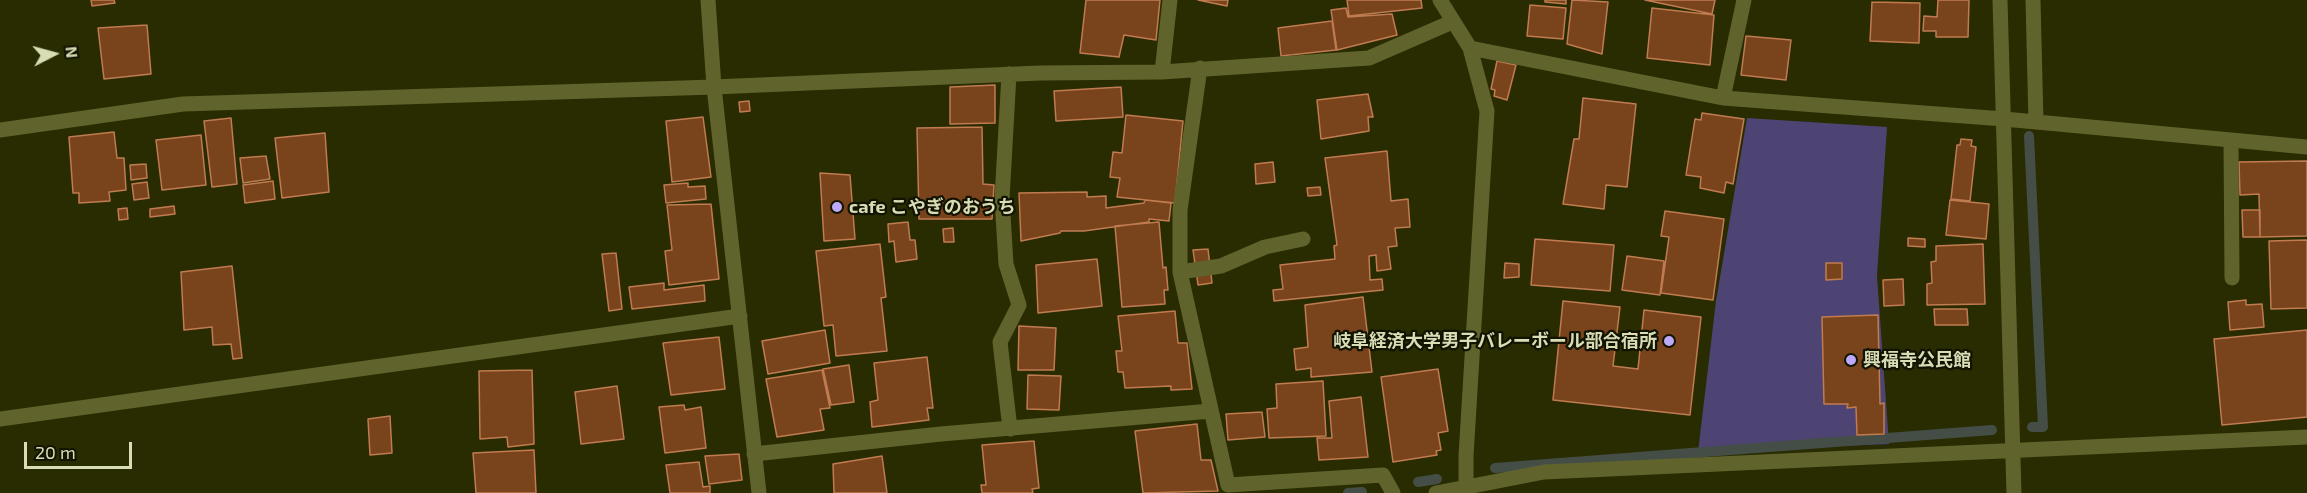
<!DOCTYPE html>
<meta charset="utf-8">
<style>
body{margin:0}
#map{position:relative;width:2307px;height:493px;overflow:hidden;background:#292c00;font-family:"Exo 2",sans-serif}
canvas{display:block}
.north{position:absolute;left:24px;top:24px;width:60px;height:60px;-webkit-text-stroke:4px #121300;paint-order:stroke;rotate:84deg;font-size:16px;font-weight:700;line-height:24px;text-align:center;color:#d8ddb6}
.north::after{content:'';display:block;margin:auto;width:21px;height:27px;background:#d8ddb6;clip-path:polygon(50% 0,100% 100%,50% 72%,0 100%)}
.scale{position:absolute;left:24px;top:442px;width:108px;height:27px;box-sizing:border-box;border:3px solid #d8ddb6;border-top:0;padding-left:8px;font-size:18px;line-height:21px;white-space:nowrap;color:#d8ddb6;-webkit-text-stroke:4px #121300;paint-order:stroke}
</style>
<div id="map">
<canvas width="2307" height="493"></canvas>
<div class="north">N</div>
<div class="scale">20 m</div>
</div>
<script>
const c = document.querySelector('canvas').getContext('2d');
c.lineJoin = 'round';
function fillPath(path, color) { c.fillStyle = color; c.fill(path, 'evenodd'); }
const poly = rows => new Path2D(rows.map(r => 'M' + r).join(''));
function strokePath(path, color, width, dash) { c.strokeStyle = color; c.lineWidth = width; c.lineCap = dash ? 'butt' : 'round'; c.setLineDash(dash || []); c.stroke(path); }
function drawText(font, color, halo, rows, align = 'center') {
  c.font = font + ' "Exo 2","Noto Sans JP",sans-serif'; c.lineWidth = 4.5; c.setLineDash([]); c.textBaseline = 'middle'; c.strokeStyle = halo; c.fillStyle = color; for (const [text, x, y, turn = 0] of rows) {
    c.save(); c.translate(x, y); c.rotate((+turn || 0) * Math.PI / 180); c.textAlign = isNaN(turn) ? turn : align; if (halo) c.strokeText(text, 0, 0); c.fillText(text, 0, 0); c.restore();
  }
}
fillPath(poly([
 [1747,118,1887,127,1877,276,1889,444,1698,452,1716,301]
]), '#4e4473');
strokePath(poly([
 [2029,136,2043,427,2032,427],
 [1495,468,1992,430],
 [1418,482,1437,479],
 [1348,493,1362,492]
]), '#444e47', 10);
const building = poly([
 [91,0,114,0,115,3,92,6,91,0],
 [1086,0,1160,0,1156,40,1124,35,1119,57,1080,53,1086,0],
 [1198,0,1228,0,1227,6,1198,0],
 [1347,0,1421,0,1422,8,1349,16,1347,0],
 [1545,0,1566,0,1566,4,1545,2,1545,0],
 [1572,0,1608,2,1602,54,1567,44,1572,0],
 [1645,0,1715,0,1712,14,1645,0],
 [1938,0,1969,0,1968,37,1936,37,1936,31,1923,31,1924,16,1937,17,1938,0],
 [1872,2,1920,3,1919,43,1870,41,1872,2],
 [1530,5,1566,8,1563,39,1527,36,1530,5],
 [1346,8,1348,17,1392,14,1397,35,1337,50,1331,10,1346,8],
 [1652,8,1714,15,1710,65,1647,58,1652,8],
 [1332,21,1336,50,1281,56,1278,28,1332,21],
 [147,25,151,74,104,79,98,28,147,25],
 [1746,36,1791,40,1786,80,1741,75,1746,36],
 [1497,61,1516,65,1507,100,1494,96,1495,90,1491,89,1497,61],
 [995,85,995,123,950,124,950,87,995,85],
 [1121,87,1123,117,1056,121,1054,91,1121,87],
 [1368,94,1373,117,1368,117,1369,131,1321,139,1317,100,1368,94],
 [1583,98,1636,104,1627,187,1606,185,1604,209,1563,204,1574,139,1579,139,1583,98],
 [749,101,750,111,740,112,739,102,749,101],
 [1702,113,1744,119,1733,184,1726,182,1724,193,1700,188,1701,177,1686,175,1695,119,1701,120,1702,113],
 [1126,115,1183,121,1175,203,1117,197,1120,178,1110,177,1113,152,1122,153,1126,115],
 [703,117,711,177,672,182,666,121,703,117],
 [231,118,237,184,212,187,204,121,231,118],
 [982,127,983,184,994,185,992,219,919,219,917,128,982,127],
 [114,132,117,158,124,158,126,190,109,192,110,201,79,203,79,193,73,193,69,137,114,132],
 [325,133,329,192,282,198,275,138,325,133],
 [201,135,206,185,162,190,156,140,201,135],
 [1961,139,1972,140,1971,146,1976,147,1970,201,1951,199,1957,145,1960,145,1961,139],
 [1387,151,1391,201,1408,199,1410,227,1395,228,1397,246,1388,247,1391,269,1377,271,1376,255,1369,256,1370,280,1382,279,1383,290,1274,301,1273,290,1283,289,1280,265,1335,259,1334,246,1337,245,1325,158,1387,151],
 [266,156,270,179,243,183,240,158,266,156],
 [2307,161,2307,236,2260,237,2259,194,2240,195,2239,162,2307,161],
 [1273,162,1275,182,1256,184,1255,164,1273,162],
 [146,164,147,178,131,180,130,165,146,164],
 [820,173,850,175,855,239,824,241,820,173],
 [273,181,275,199,245,203,243,185,273,181],
 [147,182,149,198,134,200,132,184,147,182],
 [688,183,688,187,705,186,706,199,666,203,664,185,688,183],
 [1320,187,1321,195,1308,196,1307,188,1320,187],
 [1087,192,1087,197,1106,196,1106,208,1144,203,1145,200,1171,203,1169,221,1149,219,1149,222,1084,231,1061,231,1060,233,1021,241,1019,193,1087,192],
 [1950,200,1989,204,1986,239,1946,235,1950,200],
 [711,204,719,279,669,285,665,251,672,250,667,205,711,204],
 [174,206,175,214,150,217,150,209,174,206],
 [127,208,128,219,119,220,118,209,127,208],
 [2242,210,2260,210,2260,237,2243,237,2242,210],
 [1665,211,1724,219,1713,300,1661,293,1669,237,1661,236,1665,211],
 [908,222,910,240,915,240,917,259,896,262,894,241,889,242,888,224,908,222],
 [1159,222,1163,268,1166,267,1168,290,1164,290,1165,304,1122,307,1115,226,1159,222],
 [953,228,954,242,944,242,943,229,953,228],
 [1908,238,1925,239,1925,247,1908,246,1908,238],
 [1535,239,1614,245,1610,291,1531,285,1535,239],
 [2307,240,2307,308,2271,309,2269,241,2307,240],
 [880,244,886,297,881,298,887,351,836,356,833,325,824,326,816,251,880,244],
 [1983,244,1985,304,1927,305,1927,284,1932,283,1931,262,1936,261,1936,246,1983,244],
 [1208,249,1212,283,1198,285,1193,250,1208,249],
 [616,253,622,309,609,311,602,254,616,253],
 [1627,256,1664,261,1660,295,1622,290,1627,256],
 [1097,259,1102,306,1038,313,1036,265,1097,259],
 [1505,263,1519,264,1519,277,1504,278,1505,263],
 [1826,263,1842,263,1842,279,1826,280,1826,263],
 [232,266,242,358,233,359,231,344,213,345,212,327,184,330,181,272,232,266],
 [1903,279,1904,305,1884,306,1883,280,1903,279],
 [664,283,664,290,704,285,705,301,632,309,629,287,664,283],
 [1363,297,1372,372,1311,377,1311,368,1296,370,1294,349,1308,347,1305,305,1363,297],
 [2246,300,2246,305,2262,304,2264,327,2230,330,2228,302,2246,300],
 [1563,301,1620,307,1613,366,1638,369,1644,310,1701,317,1690,415,1553,400,1563,301],
 [1934,309,1967,309,1968,325,1935,325,1934,309],
 [1175,311,1178,343,1187,343,1192,389,1171,390,1171,386,1125,388,1123,372,1118,372,1116,351,1122,351,1118,316,1175,311],
 [1878,315,1880,404,1884,403,1884,434,1857,435,1856,407,1847,408,1848,404,1824,404,1822,317,1878,315],
 [1019,326,1056,328,1054,370,1018,370,1019,326],
 [825,330,830,363,768,374,762,341,825,330],
 [2307,330,2307,417,2222,425,2214,339,2307,330],
 [719,337,725,389,671,395,663,343,719,337],
 [927,357,933,408,927,408,929,420,872,427,870,402,878,400,874,363,927,357],
 [849,365,854,402,831,405,823,369,849,365],
 [1438,369,1448,431,1438,433,1441,450,1436,451,1437,455,1393,462,1381,377,1438,369],
 [532,370,534,444,508,447,507,437,480,439,479,371,532,370],
 [822,370,830,408,820,409,824,430,777,437,766,379,822,370],
 [1028,375,1061,376,1059,410,1027,409,1028,375],
 [1323,381,1326,436,1269,438,1267,409,1277,408,1276,384,1323,381],
 [617,386,624,439,581,444,575,392,617,386],
 [1361,397,1368,457,1319,460,1317,438,1332,438,1329,401,1361,397],
 [684,405,685,410,701,407,706,448,665,453,659,407,684,405],
 [1262,412,1265,437,1228,440,1226,414,1262,412],
 [390,416,392,453,370,455,368,419,390,416],
 [1197,424,1201,460,1211,460,1218,491,1143,493,1135,431,1197,424],
 [1034,441,1039,488,1032,489,1033,493,982,493,981,485,986,485,982,445,1034,441],
 [534,450,536,493,476,493,473,453,534,450],
 [739,454,742,480,709,484,705,456,739,454],
 [882,456,887,493,834,493,833,464,882,456],
 [699,462,703,487,710,486,710,493,670,493,666,465,699,462]
]);
fillPath(building, '#79431c');
strokePath(building, '#c07c50', 1.5);
strokePath(poly([
 [708,0,714,87,759,493],
 [1440,0,1470,48,1723,98,2004,119,2307,147],
 [2000,0,2014,493],
 [2033,0,2036,122],
 [1200,68,1180,210,1180,272,1228,485,1383,475,1393,493],
 [1162,72,1170,0],
 [1009,74,1002,199,1006,264,1019,305,1000,342,1010,429],
 [1723,98,1744,0],
 [0,130,183,104,714,87,1040,73,1162,72,1369,58,1452,22],
 [2231,140,2232,278],
 [1180,272,1221,266,1265,247,1303,239],
 [0,419,740,316],
 [754,454,941,434,1211,411],
 [1466,486,1466,456,1487,111,1470,48],
 [1436,493,1544,472,2307,437]
]), '#60642c', 15);
for (const [x, y, r, color] of [
 [837,207,6,"#baaaf7"],
 [1669,341,6,"#baaaf7"],
 [1851,360,6,"#baaaf7"]
]) { const dot = new Path2D(); dot.arc(x, y, r, 0, 2 * Math.PI); c.fillStyle = color; c.fill(dot); strokePath(dot, '#121300', 2); }
drawText('bold 18px', '#d8ddb6', '#121300', [
 ["cafe こやぎのおうち",849,207],
 ["岐阜経済大学男子バレーボール部合宿所",1657,341,"right"],
 ["興福寺公民館",1863,360]
], 'left');
</script>
